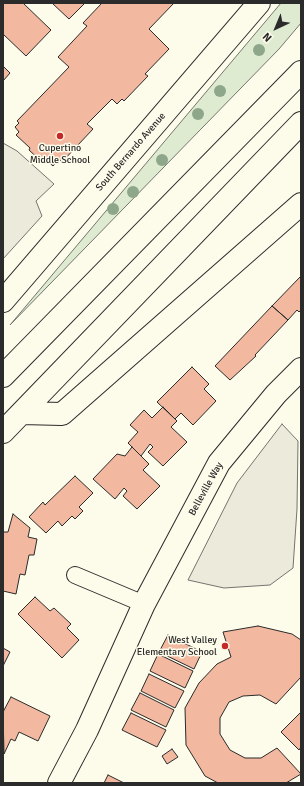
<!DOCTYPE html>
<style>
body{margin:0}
#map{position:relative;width:304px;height:786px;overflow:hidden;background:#fdfbea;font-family:Signika,sans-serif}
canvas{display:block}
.frame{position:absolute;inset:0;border:4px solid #2b2b2b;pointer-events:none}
.north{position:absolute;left:256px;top:8px;width:40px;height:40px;-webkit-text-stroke:3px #fdfbea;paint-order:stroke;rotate:224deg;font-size:11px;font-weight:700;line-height:16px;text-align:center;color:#2b2b2b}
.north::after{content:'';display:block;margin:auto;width:14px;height:18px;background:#2b2b2b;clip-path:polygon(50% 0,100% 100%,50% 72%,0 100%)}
</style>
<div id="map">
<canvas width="304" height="786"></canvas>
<div class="frame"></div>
<div class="north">N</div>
</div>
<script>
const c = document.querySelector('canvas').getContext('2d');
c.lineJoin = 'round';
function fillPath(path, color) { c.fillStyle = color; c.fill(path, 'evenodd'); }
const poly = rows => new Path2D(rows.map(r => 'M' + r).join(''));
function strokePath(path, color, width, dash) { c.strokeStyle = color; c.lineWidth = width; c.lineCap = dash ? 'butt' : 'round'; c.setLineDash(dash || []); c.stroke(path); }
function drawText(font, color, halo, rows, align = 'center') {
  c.font = font + ' Signika,sans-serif'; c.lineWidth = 3; c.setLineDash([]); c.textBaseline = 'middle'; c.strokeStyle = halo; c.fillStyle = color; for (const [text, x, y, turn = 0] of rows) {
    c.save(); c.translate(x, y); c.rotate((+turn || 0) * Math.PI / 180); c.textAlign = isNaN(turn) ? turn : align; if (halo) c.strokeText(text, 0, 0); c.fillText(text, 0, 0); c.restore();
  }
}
const green = poly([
 [281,3,301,3,301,23,279,49,10,325,281,3]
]);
fillPath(green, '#deebd1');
strokePath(green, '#74746e', 1);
const parking = poly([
 [3,143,17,151,54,184,36,201,42,216,3,259,3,143],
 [282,424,298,441,297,509,293,568,270,585,224,588,188,580,237,483,282,424]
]);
fillPath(parking, '#eceadb');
strokePath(parking, '#74746e', 1);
const building = poly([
 [3,3,23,3,51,30,26,56,3,34,3,3],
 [52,3,85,3,69,19,52,3],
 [102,3,174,3,149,29,169,49,145,74,148,76,124,101,122,99,117,104,112,99,87,124,93,129,62,162,59,159,53,166,44,158,41,161,29,150,30,148,16,135,19,132,15,127,19,123,17,121,69,67,58,57,87,26,83,23,102,3],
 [3,66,10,73,3,81,3,66],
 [301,276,301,310,299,312,297,310,288,320,272,306,301,276],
 [272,306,288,320,255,355,256,356,230,380,215,366,272,306],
 [192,367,209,384,204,389,216,401,193,425,181,413,175,419,157,402,192,367],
 [163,407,177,421,171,427,187,442,163,466,148,452,153,447,150,444,141,456,128,443,138,432,130,425,144,410,152,418,163,407],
 [132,447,149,464,143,470,160,486,137,509,123,496,127,491,124,488,115,499,93,479,117,454,125,456,132,447],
 [75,476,93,493,79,507,83,511,75,519,72,516,62,526,58,521,46,533,29,517,43,502,45,505,75,476],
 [13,514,30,528,28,537,37,539,34,555,29,555,25,575,20,574,16,594,3,591,3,532,8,532,13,514],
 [35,597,50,611,54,608,71,624,67,628,79,640,62,658,18,614,35,597],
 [258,626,292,634,301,640,301,677,276,704,260,695,243,696,229,702,220,718,220,734,230,750,245,758,261,758,277,748,301,774,286,783,218,783,205,776,186,745,185,708,199,683,217,664,231,657,223,632,258,626],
 [168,635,202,652,194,669,159,652,168,635],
 [3,648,10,652,3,666,3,648],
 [158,654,193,671,185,688,150,671,158,654],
 [149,674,184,691,175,708,141,691,149,674],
 [140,693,174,710,166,727,131,710,140,693],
 [11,697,50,716,38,741,19,732,15,741,11,739,4,754,3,712,11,697],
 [301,712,301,747,299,750,281,732,301,712],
 [131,713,166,730,157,747,122,730,131,713],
 [172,749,178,757,167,764,162,756,172,749],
 [108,775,124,783,104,783,108,775]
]);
fillPath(building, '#f2b8a0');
strokePath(building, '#2b2b2b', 1);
const street = poly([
 [75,575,144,604]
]);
const secondary = poly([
 [3,301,259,3],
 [59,783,87,730,144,604,219,463,276,394,301,369]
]);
const highway = poly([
 [3,376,301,72],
 [22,413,62,414,301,204],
 [3,432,301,123]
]);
strokePath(street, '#2b2b2b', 18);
strokePath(secondary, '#2b2b2b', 24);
strokePath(highway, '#2b2b2b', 24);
strokePath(street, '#fdfbea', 16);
strokePath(secondary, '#fdfbea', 22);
strokePath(highway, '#fdfbea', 22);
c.fillStyle = '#8ea78a';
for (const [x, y] of [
 [259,50],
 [220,91],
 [198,114],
 [162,160],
 [133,192],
 [113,209]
]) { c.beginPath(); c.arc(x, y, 6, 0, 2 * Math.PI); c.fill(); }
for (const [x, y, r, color] of [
 [60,136,4,"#c62828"],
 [225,646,4,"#c62828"]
]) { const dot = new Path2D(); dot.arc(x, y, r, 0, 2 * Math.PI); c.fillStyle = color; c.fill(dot); strokePath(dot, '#fdfbea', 1.5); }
drawText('10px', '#2b2b2b', '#fdfbea', [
 ["Cupertino",60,148],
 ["Middle School",60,160],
 ["West Valley",217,640,"right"],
 ["Elementary School",217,652,"right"]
]);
drawText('10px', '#2b2b2b', '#fdfbea', [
 ["South Bernardo Avenue",131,152,-49],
 ["Belleville Way",206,489,-61]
]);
</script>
